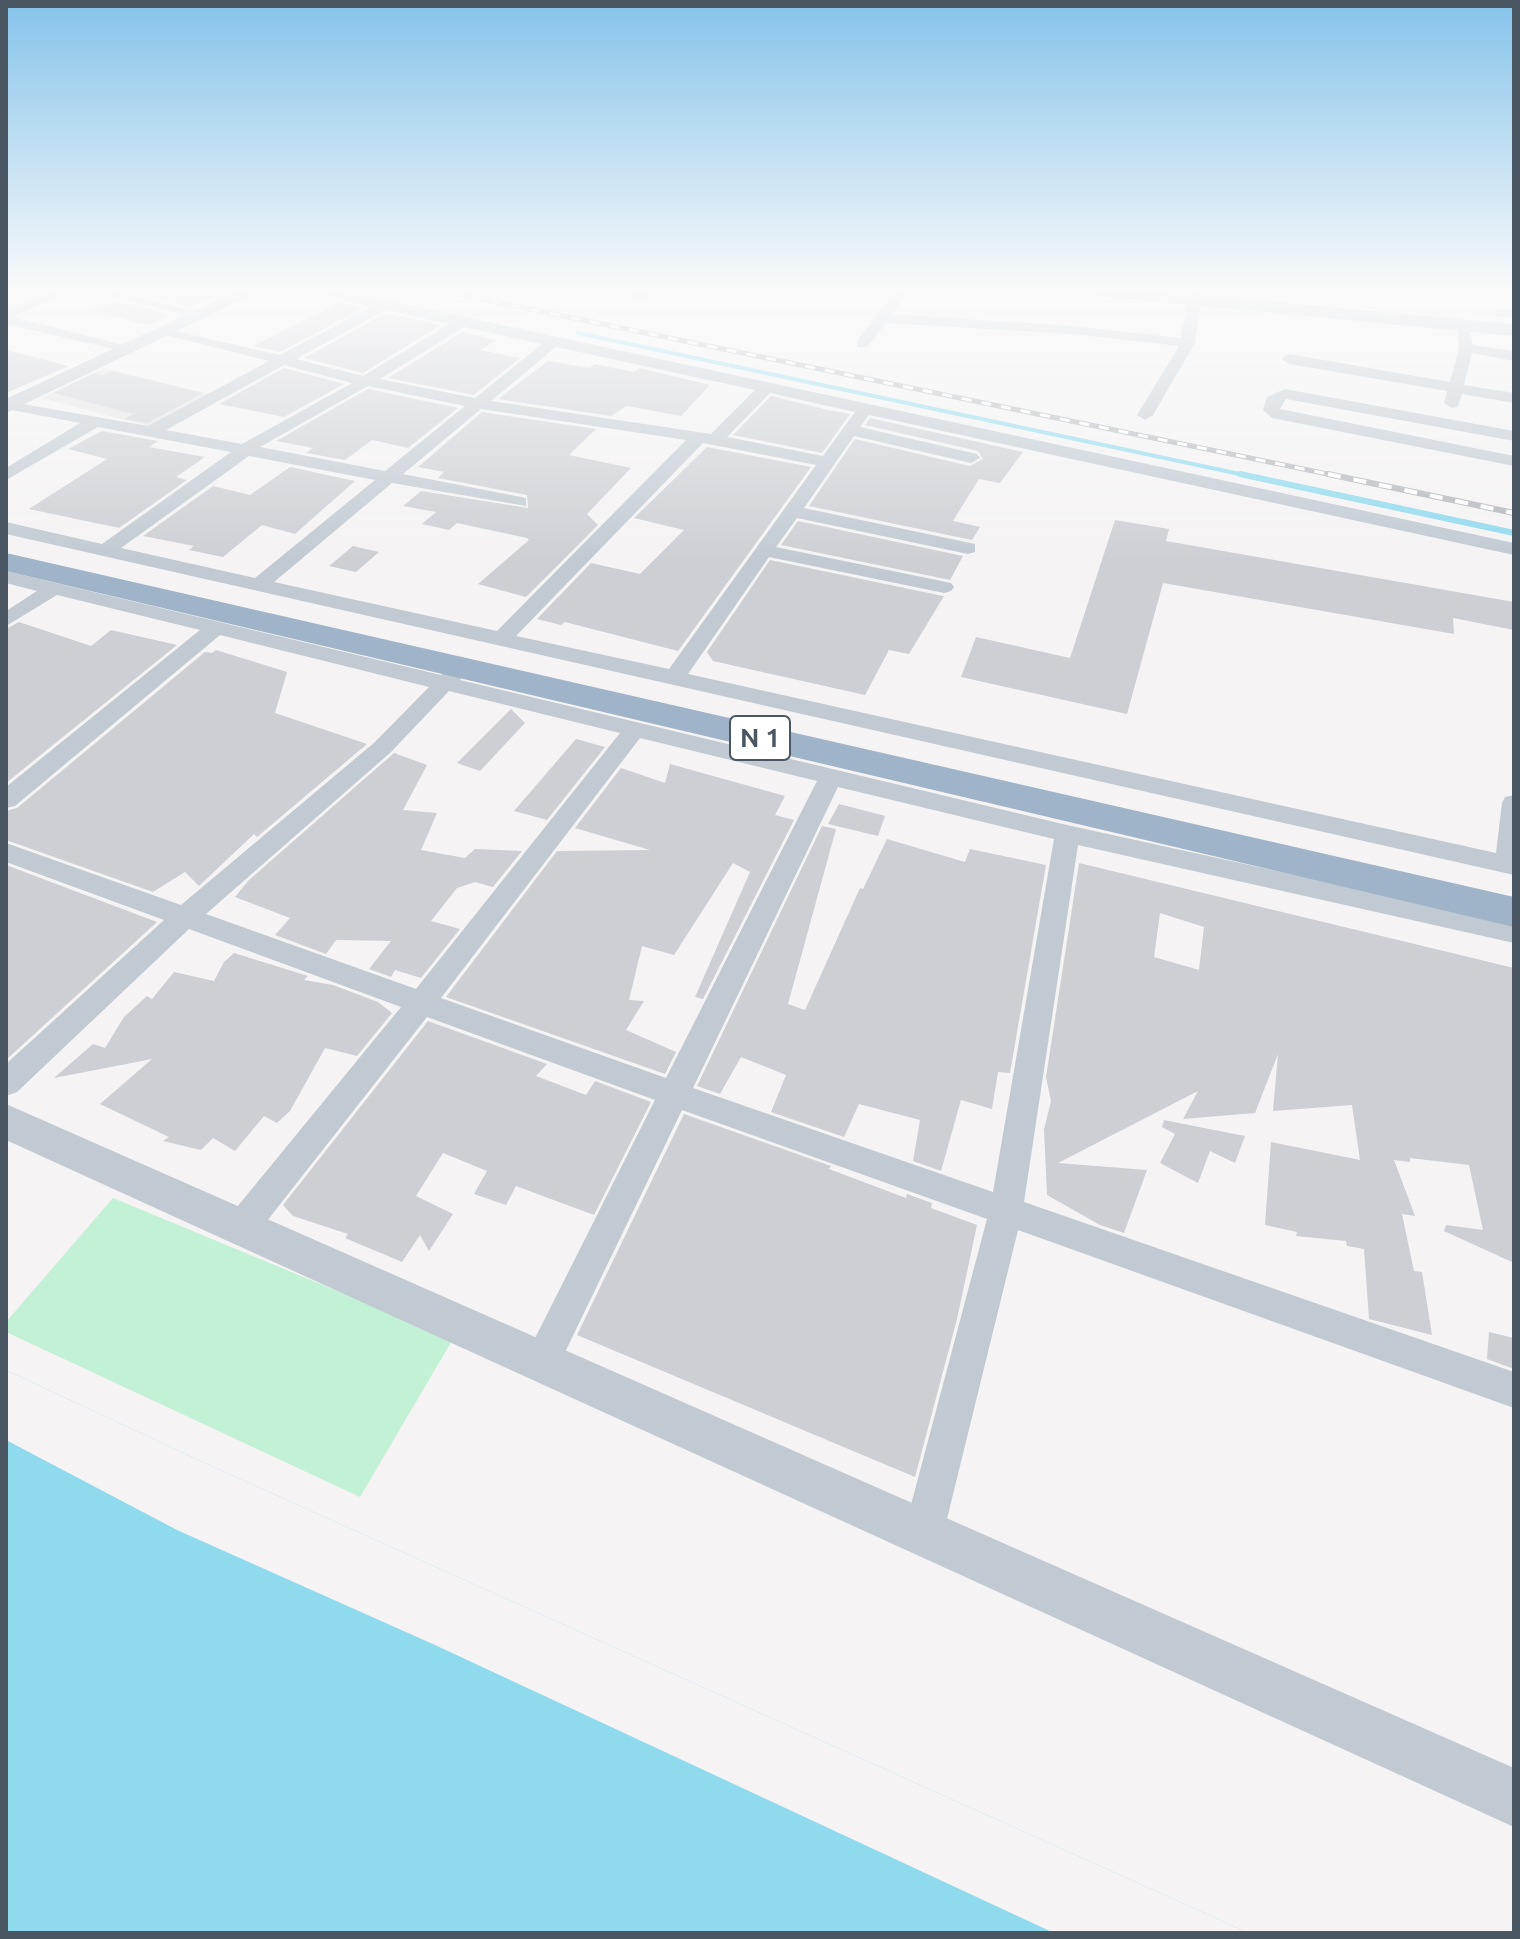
<!DOCTYPE html>
<style>
body{margin:0}
#map{position:relative;width:1520px;height:1939px;overflow:hidden;background:#f5f3f3;font-family:Ubuntu,sans-serif}
canvas{display:block}
.frame{position:absolute;inset:0;border:8px solid #4a5661;pointer-events:none}
</style>
<div id="map">
<canvas width="1520" height="1939"></canvas>
<div class="frame"></div>
</div>
<script>
const c = document.querySelector('canvas').getContext('2d');
c.lineJoin = 'round';
function fillPath(path, color) { c.fillStyle = color; c.fill(path, 'evenodd'); }
const poly = rows => new Path2D(rows.map(r => 'M' + r).join(''));
function strokePath(path, color, width, dash) { c.strokeStyle = color; c.lineWidth = width; c.lineCap = dash ? 'butt' : 'round'; c.setLineDash(dash || []); c.stroke(path); }
function drawText(font, color, halo, rows, align = 'center') {
  c.font = font + ' Ubuntu,sans-serif'; c.lineWidth = 8; c.setLineDash([]); c.textBaseline = 'middle'; c.strokeStyle = halo; c.fillStyle = color; for (const [text, x, y, turn = 0] of rows) {
    c.save(); c.translate(x, y); c.rotate((+turn || 0) * Math.PI / 180); c.textAlign = isNaN(turn) ? turn : align; if (halo) c.strokeText(text, 0, 0); c.fillText(text, 0, 0); c.restore();
  }
}
fillPath(poly([
 [104,368,212,395,152,427,41,398]
]), '#e6e4e5');
fillPath(poly([
 [113,1198,453,1339,360,1497,6,1332,6,1322]
]), '#c3f1d5');
fillPath(poly([
 [6,1370,207,1464,1249,1933,6,1933]
]), '#90daee');
fillPath(poly([
 [6,1370,207,1464,1249,1933,1054,1933,435,1645,177,1530,6,1440]
]), '#f5f3f3');
strokePath(poly([
 [578,333,1249,476]
]), '#90daee', 4);
strokePath(poly([
 [1240,474,1514,533]
]), '#90daee', 6);
fillPath(poly([
 [128,289,230,289,189,307],
 [117,301,172,315,148,325,92,311],
 [340,302,363,308,280,352,253,346],
 [386,313,441,325,363,373,304,358],
 [462,332,497,340,480,350,520,358,474,395,388,378],
 [6,350,69,366,6,393],
 [548,361,590,368,595,364,634,372,639,368,710,385,681,416,627,406,611,416,498,399],
 [284,368,344,384,284,417,219,404],
 [112,371,190,390,203,393,148,423,124,419,133,414,54,393,95,373,103,375],
 [368,389,458,408,408,448,372,440,345,460,306,453,313,448,276,441],
 [771,396,828,410,850,414,822,453,733,435],
 [482,412,596,429,569,455,631,468,587,514,598,525,526,597,478,584,529,540,527,538,457,523,449,530,422,524,436,512,403,506,421,491,528,508,527,495,438,478,444,472,418,467],
 [870,418,1023,452,1000,483,979,479,953,521,980,527,972,540,809,506,855,439,970,466,983,459,978,451,865,425],
 [102,431,158,441,149,447,205,457,176,477,187,480,119,528,29,509,107,459,68,449],
 [707,447,811,467,678,651,565,622,561,625,537,619,591,563,640,574,684,530,634,518],
 [290,467,355,481,295,534,262,525,223,557,189,550,194,546,143,536,213,486,250,495],
 [1115,520,1169,529,1166,541,1514,602,1514,630,1453,618,1454,634,1163,583,1127,714,961,677,976,637,1070,658],
 [798,521,963,556,950,580,781,545],
 [353,546,379,552,356,572,329,566],
 [770,560,943,596,944,596,909,654,889,650,865,695,713,661,707,652],
 [19,622,91,646,111,630,177,645,6,783,6,629],
 [216,650,287,672,275,713,367,744,257,837,254,834,199,886,185,872,153,892,6,840,6,811,17,808,205,652,212,653],
 [511,709,525,723,480,771,457,763],
 [576,739,605,747,547,820,514,811],
 [394,753,427,765,403,810,437,813,421,850,465,858,475,849,522,851,493,887,475,882,457,888,431,921,460,929,421,978,395,970,391,977,369,969,391,941,336,940,326,954,275,935,290,918,235,897,249,880],
 [670,764,785,796,775,815,794,820,703,999,695,997,750,872,733,863,674,955,642,946,629,1000,644,1001,626,1030,676,1052,665,1074,446,997,557,851,650,850,575,828,621,768,665,783],
 [839,804,885,816,878,836,828,824],
 [822,826,836,829,788,1004,805,1010,860,888,863,889,887,839,965,862,970,849,1046,865,1010,1073,998,1072,992,1109,961,1100,941,1171,913,1161,920,1120,859,1104,844,1137,771,1112,786,1075,741,1057,720,1094,697,1086],
 [1079,863,1514,968,1514,1263,1444,1231,1446,1225,1483,1230,1469,1165,1410,1158,1410,1162,1394,1160,1415,1216,1402,1214,1414,1271,1422,1272,1432,1335,1369,1319,1364,1249,1347,1246,1346,1241,1296,1236,1297,1232,1265,1225,1271,1142,1360,1160,1352,1105,1273,1111,1278,1054,1255,1113,1183,1119,1198,1091,1058,1163,1147,1170,1124,1233,1100,1225,1047,1195,1044,1129,1051,1101,1046,1077],
 [1160,913,1204,927,1199,970,1154,957],
 [6,865,157,922,6,1060],
 [234,953,308,976,304,980,333,985,378,1002,392,1013,357,1056,325,1048,290,1111,277,1123,264,1116,235,1151,213,1138,201,1150,163,1141,169,1137,100,1104,152,1059,54,1078,93,1044,105,1048,124,1017,147,996,152,999,174,972,214,981,224,962],
 [428,1021,547,1064,536,1076,586,1095,595,1081,651,1102,594,1215,516,1186,506,1205,474,1194,487,1171,443,1153,416,1196,453,1214,429,1251,420,1235,402,1262,345,1238,348,1234,293,1216,283,1205],
 [684,1114,831,1166,829,1169,906,1198,907,1194,932,1203,931,1208,977,1225,957,1319,915,1477,577,1335],
 [1164,1120,1209,1129,1245,1136,1235,1163,1210,1151,1198,1183,1160,1163,1175,1134,1162,1127],
 [1489,1332,1514,1338,1514,1369,1487,1359]
]), '#cdcfd5');
fillPath(poly([
 [56,289,74,289,13,317,131,347,131,353,6,324,6,310,56,289],
 [82,289,106,289,208,315,201,319,82,289],
 [302,289,328,289,386,300,1514,543,1514,555,869,415,860,427,977,454,980,458,971,463,854,436,804,508,975,544,975,552,968,554,797,518,776,547,951,583,954,587,951,591,944,593,769,557,688,674,1496,853,1502,803,1505,797,1514,795,1514,875,6,534,6,522,102,544,231,452,98,427,6,480,6,468,80,423,6,409,6,401,148,426,269,361,161,334,161,328,280,355,371,307,302,289],
 [386,310,449,324,363,376,296,359,386,310],
 [464,327,542,344,475,398,380,379,464,327],
 [556,347,755,390,711,434,491,401,556,347],
 [284,365,352,383,242,444,166,430,284,365],
 [368,386,465,406,385,471,260,447,368,386],
 [770,393,855,412,823,456,727,437,770,393],
 [481,409,686,440,497,631,274,582,392,483,526,506,526,498,403,474,481,409],
 [703,443,816,465,669,669,516,636,703,443],
 [249,456,375,480,255,578,121,548,249,456],
 [576,289,592,289,581,295,576,294,576,289],
 [640,289,656,289,640,301,630,301,630,295,640,289],
 [897,289,911,289,892,314,1072,326,1181,338,1189,289,1203,289,1195,343,1153,415,1145,420,1137,415,1179,346,1072,334,886,323,867,347,857,347,857,341,897,289],
 [1501,309,1514,310,1514,318,1496,316,1496,310,1501,309],
 [1457,322,1467,322,1473,345,1514,351,1514,361,1472,353,1464,385,1514,393,1514,403,1462,394,1458,406,1452,408,1444,403,1447,391,1289,364,1281,359,1289,354,1450,382,1459,348,1457,322],
 [1285,389,1514,431,1514,441,1286,399,1280,409,1514,456,1514,466,1272,418,1263,410,1267,397,1285,389],
 [6,571,441,675,454,667,465,674,460,680,1067,825,1514,923,1514,943,1078,845,1024,1202,1514,1372,1514,1408,1018,1230,944,1531,938,1545,924,1551,910,1545,904,1531,987,1219,682,1110,554,1375,541,1380,528,1375,523,1362,655,1100,427,1017,252,1240,240,1244,228,1240,223,1229,228,1218,401,1007,189,929,17,1092,6,1096,6,1064,164,920,6,862,6,843,181,905,375,742,429,687,220,635,15,806,6,808,6,787,200,630,57,595,6,626,6,611,37,591,6,583,6,571],
 [449,691,620,733,416,989,206,914,391,752,449,691],
 [640,738,817,781,666,1078,441,998,640,738],
 [838,787,1054,839,993,1192,693,1088,838,787]
]), '#c1cad2');
fillPath(poly([
 [241,289,264,289,6,413,6,399,241,289],
 [1067,289,1132,289,1514,324,1514,336,1076,294,1067,289],
 [6,1104,1514,1768,1514,1827,6,1140,6,1104]
]), '#c1cad2');
fillPath(poly([
 [6,553,1514,897,1514,927,6,571,6,553]
]), '#9fb4c9');
const railFar1 = poly([
 [433,289,1337,476]
]);
const rail = poly([
 [1328,474,1514,513]
]);
strokePath(railFar1, '#b5b8bd', 5);
strokePath(rail, '#b5b8bd', 6);
strokePath(railFar1, '#fff', 3, [10]);
strokePath(rail, '#fff', 4, [13]);
const sky = c.createLinearGradient(0, 0, 0, 560);
sky.addColorStop(0, '#85c3ea');
sky.addColorStop(0.52, '#fafafa');
sky.addColorStop(1, '#fafafa00');
c.fillStyle = sky;
c.fillRect(0, 0, 1520, 560);
for (const [x, y, w] of [
 [760,738,60]
]) { const box = new Path2D(); box.roundRect(x - w / 2, y - 22, w, 44, 6); c.fillStyle = '#fff'; c.fill(box); strokePath(box, '#4a5661', 2); }
drawText('bold 26px', '#4a5661', null, [
 ["N 1",760,738]
]);
</script>
